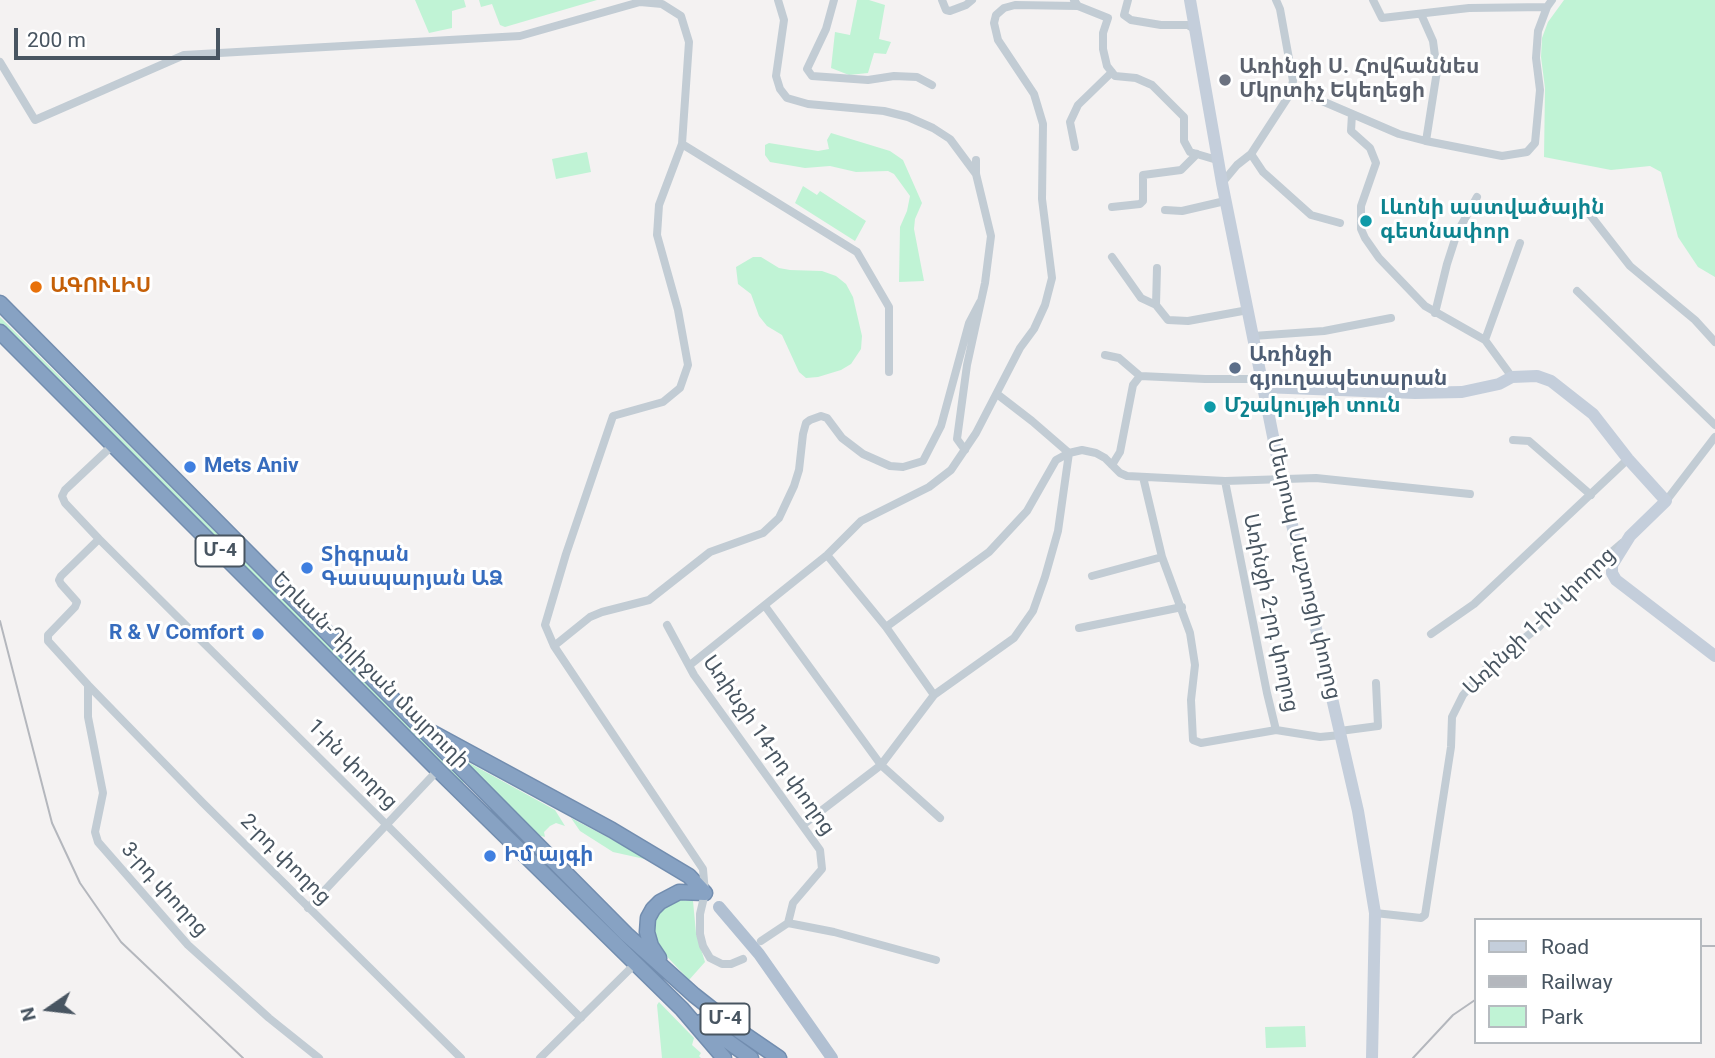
<!DOCTYPE html>
<meta charset="utf-8">
<style>
body{margin:0}
#map{position:relative;width:1715px;height:1058px;overflow:hidden;background:#f4f2f2;font-family:Roboto,sans-serif}
canvas{display:block}
.legend{position:absolute;left:1474px;top:918px;width:228px;height:126px;box-sizing:border-box;background:#fff;border:2px solid #b6bbc0;margin:0;padding:9px 12px;list-style:none;font-size:21px;color:#485561}
.legend li{display:flex;align-items:center;gap:14px;height:35px}
.legend b{width:35px;border:2px solid #b6bbc0}
.north{position:absolute;left:14px;top:974px;width:70px;height:70px;-webkit-text-stroke:5px #fff;paint-order:stroke;rotate:256deg;font-size:19px;font-weight:700;line-height:28px;text-align:center;color:#485561}
.north::after{content:'';display:block;margin:auto;width:24px;height:32px;background:#485561;clip-path:polygon(50% 0,100% 100%,50% 72%,0 100%)}
.scale{position:absolute;left:14px;top:28px;width:206px;height:32px;box-sizing:border-box;border:4px solid #485561;border-top:0;padding-left:9px;font-size:21px;line-height:24px;white-space:nowrap;color:#485561;-webkit-text-stroke:5px #fff;paint-order:stroke}
</style>
<div id="map">
<canvas width="1715" height="1058"></canvas>
<ul class="legend">
<li><b style="height:9px;background:#c4cedb"></b>Road</li>
<li><b style="height:9px;background:#b4b7bd"></b>Railway</li>
<li><b style="height:19px;background:#c0f3d5"></b>Park</li>
</ul>
<div class="north">N</div>
<div class="scale">200 m</div>
</div>
<script>
const c = document.querySelector('canvas').getContext('2d');
c.lineJoin = 'round';
function fillPath(path, color) { c.fillStyle = color; c.fill(path, 'evenodd'); }
const poly = rows => new Path2D(rows.map(r => 'M' + r).join(''));
function strokePath(path, color, width, dash) { c.strokeStyle = color; c.lineWidth = width; c.lineCap = dash ? 'butt' : 'round'; c.setLineDash(dash || []); c.stroke(path); }
function drawText(font, color, halo, rows, align = 'center') {
  c.font = font + ' Roboto,"Noto Sans Armenian",sans-serif'; c.lineWidth = 6; c.setLineDash([]); c.textBaseline = 'middle'; c.strokeStyle = halo; c.fillStyle = color; for (const [text, x, y, turn = 0] of rows) {
    c.save(); c.translate(x, y); c.rotate((+turn || 0) * Math.PI / 180); c.textAlign = isNaN(turn) ? turn : align; if (halo) c.strokeText(text, 0, 0); c.fillText(text, 0, 0); c.restore();
  }
}
fillPath(poly([
 [415,0,464,0,466,7,452,11,452,28,429,33],
 [479,0,597,0,505,27,500,25,492,4,481,7],
 [857,0,869,0,885,5,879,39,891,42,886,54,874,53,868,73,849,75,831,68,835,32,850,35],
 [1564,0,1715,0,1715,277,1698,267,1678,237,1661,172,1650,166,1611,170,1544,157,1545,88,1541,57,1542,38,1548,22],
 [831,133,890,151,903,160,922,203,915,219,914,229,924,281,899,282,900,227,907,211,910,196,894,174,888,171,856,172,830,166,805,168,770,162,765,155,765,145,769,143,818,151,829,149,827,140],
 [587,152,591,172,556,179,552,159],
 [803,186,817,195,820,191,866,221,855,241,795,203],
 [753,257,761,257,779,268,790,270,822,271,836,276,846,284,853,297,862,336,861,349,851,364,841,370,818,377,806,378,799,372,782,335,767,326,759,316,751,294,738,284,736,267],
 [0,317,465,781,461,785,0,324],
 [453,754,555,810,565,826,556,823,550,826,544,832,545,837,528,832],
 [571,818,649,859,649,860,613,852,580,831],
 [681,900,693,901,696,933,705,962,689,980,657,946,653,939,653,921,658,911,672,902],
 [659,1002,694,1038,692,1045,701,1053,699,1056,701,1058,662,1058,657,1005],
 [1305,1026,1306,1047,1266,1048,1265,1027]
]), '#c0f3d5');
const highway = poly([
 [0,303,626,934,694,995,741,1032,779,1058],
 [0,332,438,770,682,1009,724,1058],
 [433,733,612,830,689,876,705,893],
 [659,958,651,946,647,932,648,918,653,909,660,902,679,892,705,893],
 [701,1022,751,1058]
]);
strokePath(highway, '#728daf', 17);
strokePath(poly([
 [778,0,784,20,776,76,780,89,787,98,808,104,884,111,908,117,933,128,950,139,976,174],
 [834,0,826,29,807,69,812,76,868,80,894,76,917,77,932,85],
 [942,0,946,10,950,11,966,5,972,0],
 [1074,0,1078,6,1108,18,1103,33,1103,49,1107,66,1115,76,1136,78,1152,85,1184,117,1184,141,1190,152,1217,160],
 [1128,0,1124,15,1131,20,1161,25,1188,25,1196,30],
 [1373,0,1382,18,1469,8,1547,7],
 [1421,14,1433,41,1437,71,1426,141],
 [0,62,35,120,184,55,520,36,640,2,662,4,681,16,689,42,682,144],
 [1291,90,1301,92,1399,134,1426,141,1502,156,1527,152,1535,143,1540,90,1536,58,1538,31,1547,7,1552,0],
 [1352,114,1351,131,1370,148,1376,163,1361,206,1361,229,1365,238,1379,258,1425,306,1485,340,1512,377],
 [1075,147,1070,122,1078,105,1112,72],
 [1251,154,1263,172,1311,215,1340,223],
 [1222,183,1237,165,1251,154,1290,94,1293,81,1280,9,1276,0],
 [1580,202,1630,266,1695,320,1715,342],
 [1112,207,1140,204,1143,201,1143,175,1181,170,1197,154],
 [1165,210,1182,211,1225,201],
 [1112,257,1141,298,1156,305,1168,320,1188,321,1248,310],
 [1577,291,1715,425],
 [1156,305,1157,268],
 [1435,313,1447,264,1457,233,1477,197],
 [1253,336,1324,331,1391,318],
 [1485,340,1520,243],
 [1105,355,1119,358,1140,376],
 [997,394,1032,421,1069,453],
 [1513,440,1529,441,1591,495],
 [114,444,65,490,62,496,65,503,99,539,61,576,59,580,61,584,77,602,75,607,48,635,48,641,88,685,88,717,103,793,95,832,98,842,188,945,269,1018,319,1058],
 [965,450,957,439,967,365,985,283,991,236,976,174,976,160],
 [1112,465,1120,452,1133,385,1140,376,1205,379,1262,379],
 [1143,477,1162,557,1190,633,1195,665,1191,700,1193,740,1201,743,1276,730],
 [1225,481,1267,693,1276,730,1320,737,1341,735],
 [1666,501,1715,437],
 [99,539,581,1018],
 [827,555,886,627,934,695],
 [1092,576,1162,557],
 [765,606,881,765,940,818],
 [667,625,694,675,820,850,822,869,793,903,788,923],
 [886,627,989,552,1027,511,1056,460,1069,453],
 [1079,628,1182,607],
 [1431,634,1474,604,1628,459],
 [554,646,590,617,602,612,649,600,710,552,763,533,779,518,794,486,799,470,803,434,806,423,810,420,821,416,827,418,842,438,863,454,890,466,903,467,923,461,941,426,969,323,980,302],
 [690,665,827,555,861,521,929,487,951,470,976,433,1020,348,1034,329,1045,305,1052,278,1042,199,1043,124,1034,94,998,40,994,23,996,15,1004,8,1015,5,1078,6],
 [88,685,203,803,461,1058],
 [1340,731,1378,726,1376,683],
 [804,824,881,765,934,695,1014,638,1033,611,1045,577,1058,531,1069,453,1082,450,1096,453,1105,458,1120,473,1127,476,1225,481,1316,478,1470,494],
 [308,908,438,770],
 [1375,913,1421,918,1425,915,1451,747,1452,717,1463,695,1489,665,1539,627,1572,586,1622,543],
 [761,941,788,923,834,932,936,960],
 [743,959,731,964,722,964,710,958,703,946,700,934,700,914,705,893,703,869,554,646,545,625,566,554,613,416,663,402,680,388,688,365,678,310,657,235,659,205,682,144,857,252,889,307,889,372],
 [540,1058,635,964]
]), '#c2ccd4', 8);
strokePath(poly([
 [1190,0,1222,183,1282,481,1358,811,1375,913,1372,1058],
 [1263,387,1415,393,1462,392,1499,384,1512,377,1537,376,1551,381,1593,414,1628,459,1666,501,1630,536,1612,565,1612,573,1616,580,1715,656]
]), '#c4cedb', 12);
strokePath(highway, '#87a2c3', 14);
strokePath(poly([
 [0,621,52,823,80,883,121,942,243,1058],
 [1699,946,1715,946],
 [1413,1058,1453,1015,1475,1000]
]), '#b4b7bd', 2);
strokePath(poly([
 [719,907,759,954,832,1058]
]), '#b1c0d2', 12);
for (const [x, y, r, color] of [
 [1225,80,7,"#6b7280"],
 [1366,221,7,"#0f9aa8"],
 [36,287,7,"#e8710a"],
 [1235,368,7,"#5c6f8a"],
 [1210,407,7,"#0f9aa8"],
 [190,467,7,"#3f7fe0"],
 [307,568,7,"#3f7fe0"],
 [258,634,7,"#3f7fe0"],
 [490,856,7,"#3f7fe0"]
]) { const dot = new Path2D(); dot.arc(x, y, r, 0, 2 * Math.PI); c.fillStyle = color; c.fill(dot); strokePath(dot, '#fff', 2.5); }
for (const [x, y, w] of [
 [220,551,49],
 [725,1019,49]
]) { const box = new Path2D(); box.roundRect(x - w / 2, y - 15.5, w, 31, 5); c.fillStyle = '#fff'; c.fill(box); strokePath(box, '#485561', 2); }
drawText('bold 19px', '#485561', null, [
 ["Մ-4",220,551],
 ["Մ-4",725,1019]
]);
drawText('bold 21px', '#5b616d', '#fff', [
 ["Առինջի Ս. Հովհաննես",1239,68],
 ["Մկրտիչ Եկեղեցի",1239,92]
], 'left');
drawText('bold 21px', '#0d838f', '#fff', [
 ["Լևոնի աստվածային",1380,209],
 ["գետնափոր",1380,233],
 ["Մշակույթի տուն",1224,407]
], 'left');
drawText('bold 21px', '#c56008', '#fff', [
 ["ԱԳՈՒԼԻՍ",50,287]
], 'left');
drawText('bold 21px', '#4e5e75', '#fff', [
 ["Առինջի",1249,356],
 ["գյուղապետարան",1249,380]
], 'left');
drawText('bold 21px', '#366cbe', '#fff', [
 ["Mets Aniv",204,467],
 ["Տիգրան",321,556],
 ["Գասպարյան ԱՁ",321,580],
 ["R & V Comfort",244,634,"right"],
 ["Իմ այգի",504,856]
], 'left');
drawText('21px', '#485561', '#fff', [
 ["Մեսրոպ Մաշտոցի փողոց",1303,569,77],
 ["Առինջի 2-րդ փողոց",1270,613,78],
 ["Առինջի 1-ին փողոց",1540,622,-44],
 ["Երևան-Դիլիջան մայրուղի",370,671,45],
 ["Առինջի 14-րդ փողոց",768,746,55],
 ["1-ին փողոց",352,765,45],
 ["2-րդ փողոց",285,860,45],
 ["3-րդ փողոց",164,890,48]
]);
</script>
